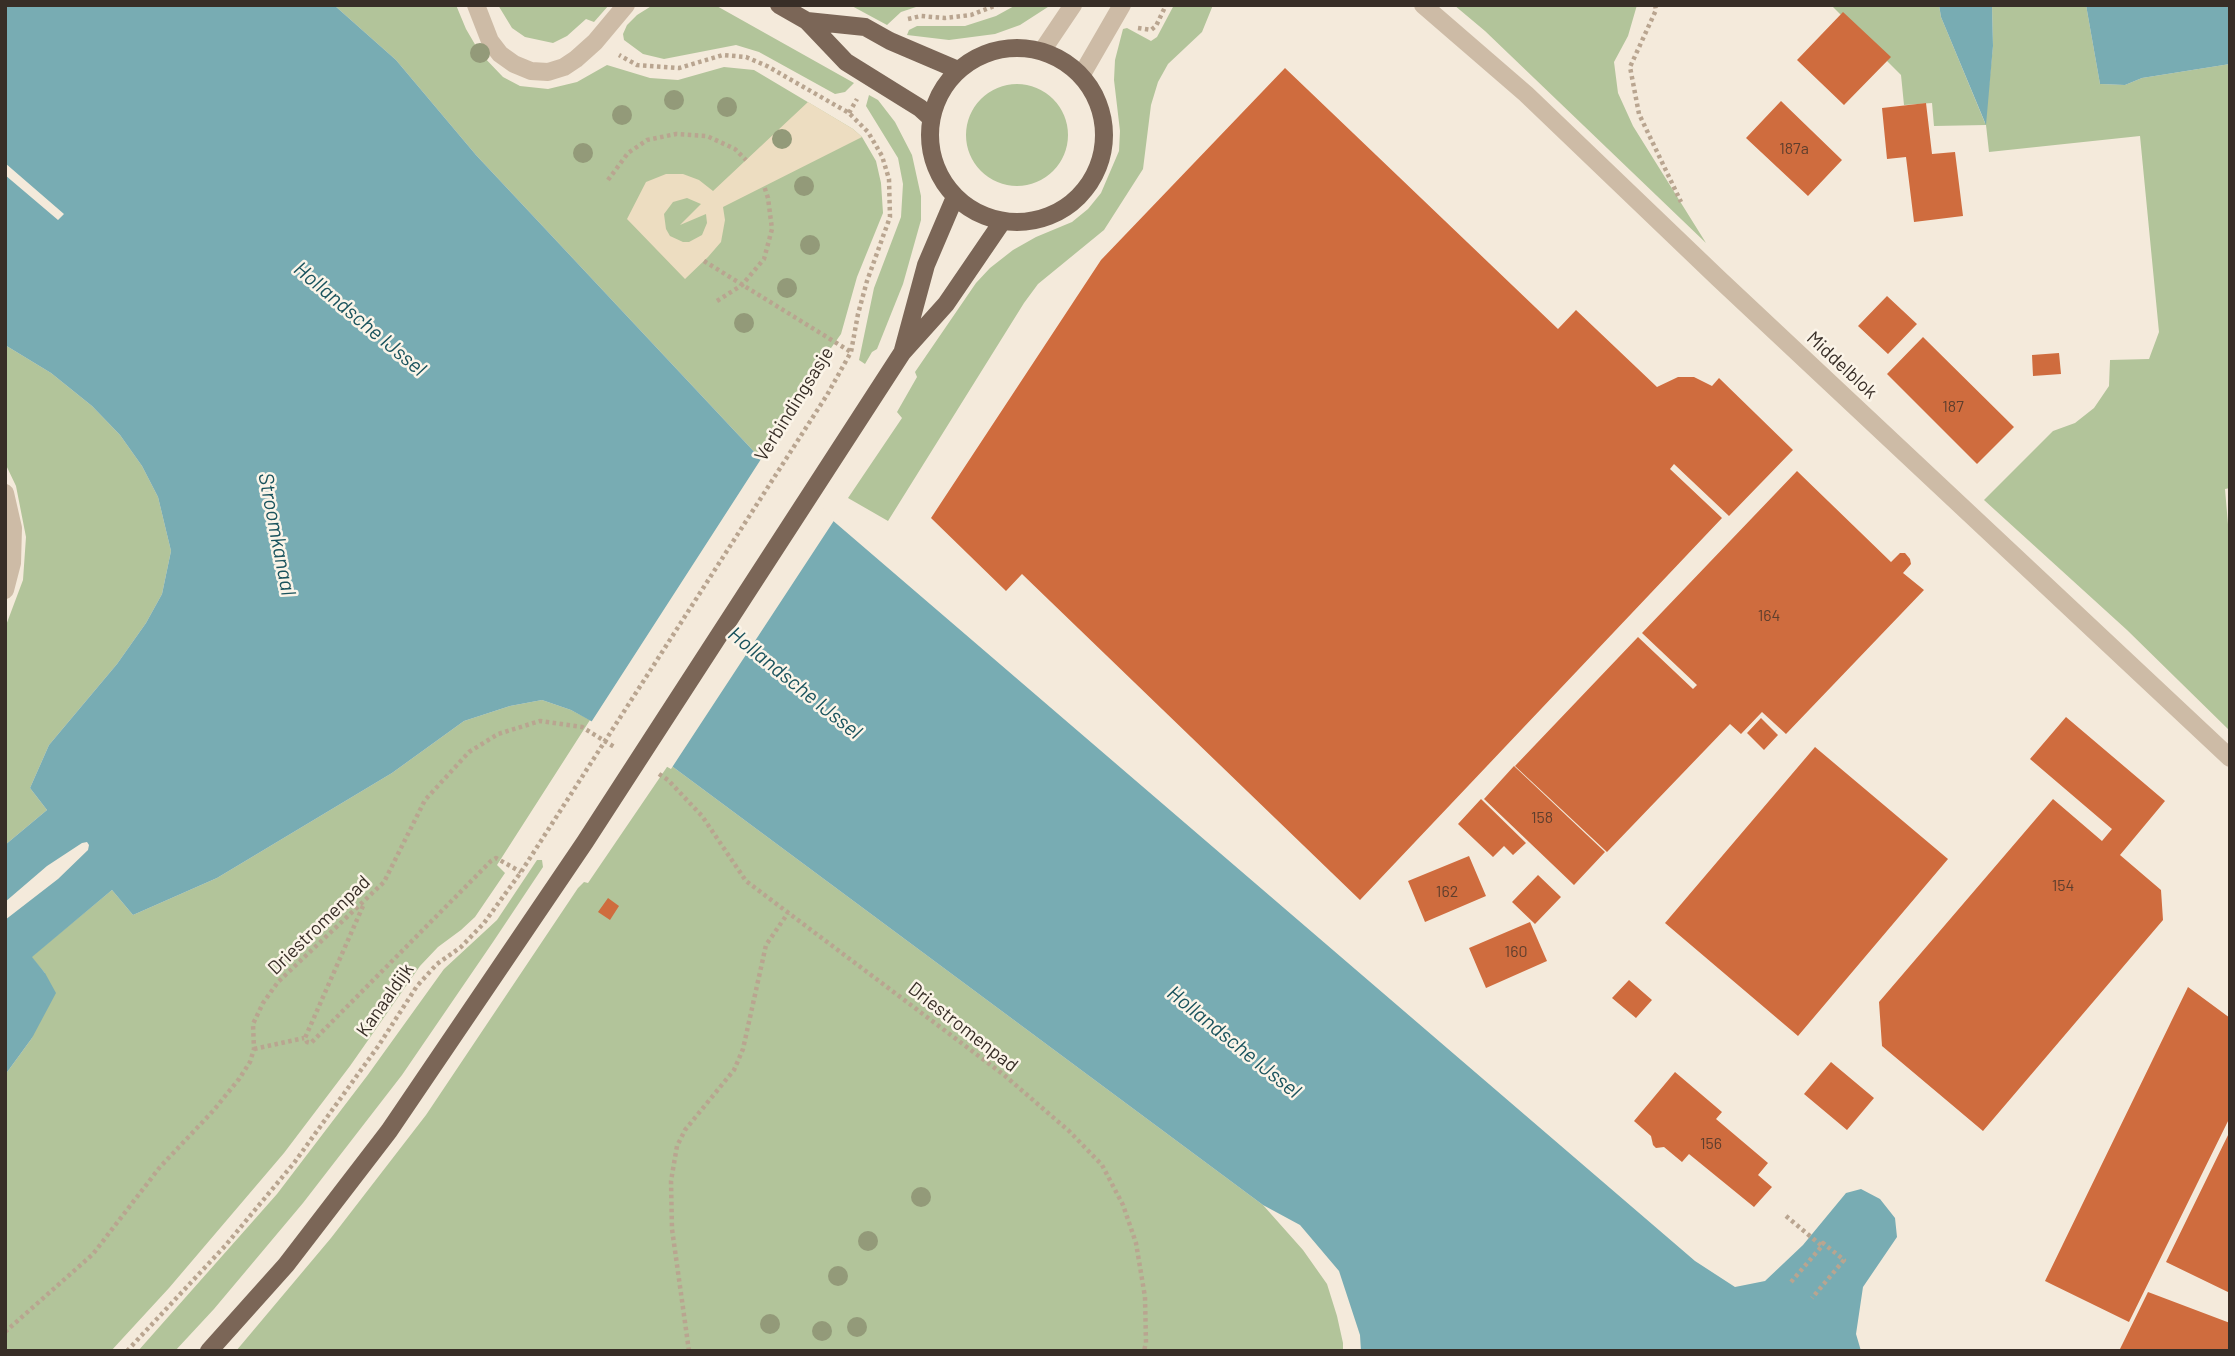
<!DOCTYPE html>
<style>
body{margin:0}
#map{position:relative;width:2235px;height:1356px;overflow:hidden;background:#f4eadb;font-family:Barlow,sans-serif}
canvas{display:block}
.frame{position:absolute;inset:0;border:7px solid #382e27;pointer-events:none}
</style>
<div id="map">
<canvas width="2235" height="1356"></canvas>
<div class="frame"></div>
</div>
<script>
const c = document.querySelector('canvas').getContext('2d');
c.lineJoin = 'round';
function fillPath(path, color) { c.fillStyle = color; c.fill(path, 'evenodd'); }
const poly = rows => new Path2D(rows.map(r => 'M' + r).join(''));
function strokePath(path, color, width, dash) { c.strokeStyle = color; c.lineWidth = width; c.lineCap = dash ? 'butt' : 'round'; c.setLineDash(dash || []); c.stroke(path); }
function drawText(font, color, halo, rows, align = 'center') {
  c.font = font + ' Barlow,sans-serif'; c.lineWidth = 5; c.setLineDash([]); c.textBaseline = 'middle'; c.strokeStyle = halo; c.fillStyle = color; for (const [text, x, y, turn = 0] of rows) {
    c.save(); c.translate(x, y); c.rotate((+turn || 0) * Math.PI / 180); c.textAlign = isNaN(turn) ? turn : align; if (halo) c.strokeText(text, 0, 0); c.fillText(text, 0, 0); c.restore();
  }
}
fillPath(poly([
 [334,5,456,5,466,29,480,53,503,77,520,86,548,89,577,82,607,65,650,78,678,80,724,67,754,70,853,129,862,137,876,161,881,183,883,213,857,277,841,334,799,393,760,458,476,155,396,60],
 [498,5,609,5,594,22,586,19,567,36,553,43,525,37,512,28],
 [653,5,715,5,854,83,845,92,835,94,759,52,736,45,664,59,643,54,624,40,623,34,627,25,637,15],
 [850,5,963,5,916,7,901,12,887,25],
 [1016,5,1051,5,1020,25,995,34,949,40,907,35,909,30,917,26,965,26,996,16],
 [1174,5,1213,5,1202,32,1168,64,1158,82,1151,105,1143,169,1104,230,1038,284,1024,303,888,521,848,498,902,418,897,412,917,377,915,372,976,283,990,268,1013,250,1036,237,1072,222,1088,209,1101,193,1119,151,1120,131,1114,80,1115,60,1123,29,1127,28,1151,41,1157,37],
 [1454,5,1637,5,1628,36,1614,62,1618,93,1633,126,1706,243,1485,31],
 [1831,5,1939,5,1941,17,1985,123,1993,46,1992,5,2086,5,2100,84,2125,85,2142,78,2230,64,2230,488,2225,489,2230,548,2230,731,2127,630,1984,500,2053,431,2075,423,2094,408,2109,386,2110,360,2149,359,2159,332,2140,136,1989,152,1986,125,1934,126,1932,103,1904,105,1901,75],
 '966 135a51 51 0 1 1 102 0a51 51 0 1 1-102 0Z',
 [869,95,878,100,895,122,912,155,921,196,921,220,903,284,877,349,872,352,865,364,859,360,874,288,901,217,903,184,898,158,866,106],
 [5,345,51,373,92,406,120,435,142,466,158,497,171,551,162,594,146,623,117,664,49,745,30,788,47,810,5,845,5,628,23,580,26,537,16,486,5,463],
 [542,700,571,710,590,720,497,865,505,873,475,917,461,930,438,947,420,966,350,1066,284,1153,169,1288,111,1351,5,1351,5,1075,32,1038,45,973,31,957,112,890,133,915,217,878,392,773,464,721,510,706],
 [669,764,1263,1205,1303,1250,1327,1284,1337,1316,1343,1343,1343,1351,236,1351,331,1238,426,1115,578,888,584,882,588,883],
 [537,860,542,860,543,867,493,942,402,1075,303,1203,214,1309,175,1351,138,1351,277,1194,367,1076,444,969,497,920]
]), '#b2c49a');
fillPath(poly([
 [808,102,853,129,862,137,723,207,725,220,721,242,708,257,685,279,627,219,646,182,666,174,683,174,699,180,713,191],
 [687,198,701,204,680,225,706,214,707,223,702,235,689,242,683,242,670,236,666,229,664,214,673,202]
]), '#edddc1');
fillPath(poly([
 [5,5,334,5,396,60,476,155,760,458,1695,1261,1735,1287,1765,1281,1803,1245,1846,1193,1861,1189,1880,1199,1895,1218,1897,1237,1863,1287,1856,1334,1861,1351,1361,1351,1360,1335,1339,1271,1300,1225,1263,1205,669,764,571,710,542,700,510,706,464,721,392,773,217,878,133,915,112,890,32,957,45,973,56,993,32,1038,5,1075,5,920,58,879,88,850,89,845,87,842,82,843,47,866,5,902,5,845,47,810,30,788,49,745,117,664,146,623,162,594,171,551,158,497,142,466,120,435,92,406,51,373,5,345],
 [1939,5,1992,5,1993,46,1986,125,1941,17],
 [2086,5,2230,5,2230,64,2142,78,2125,85,2100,84]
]), '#78acb3');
fillPath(poly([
 [5,163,64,214,58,220,5,175],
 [763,456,835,519,671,769,590,724]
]), '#f4eadb');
fillPath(poly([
 [1843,12,1891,57,1844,105,1797,60],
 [1285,68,1558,329,1576,310,1657,387,1678,377,1694,377,1712,386,1719,378,1793,450,1729,516,1674,464,1670,469,1722,518,1360,900,1022,574,1006,591,931,518,1101,260],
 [1781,101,1842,160,1808,196,1746,138],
 [1926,103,1932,154,1955,152,1963,216,1914,222,1906,157,1887,159,1882,108],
 [1887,296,1917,324,1888,354,1858,326],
 [1923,337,2014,427,1977,464,1887,374],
 [2059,353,2061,374,2033,376,2032,355],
 [1797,471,1891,562,1900,553,1905,553,1910,559,1911,564,1903,573,1924,590,1786,734,1762,712,1741,734,1730,724,1607,852,1515,766,1638,637,1693,689,1697,685,1642,633],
 [2066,717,2165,801,2120,855,2161,890,2163,920,1983,1131,1882,1046,1879,1002,2053,799,2102,841,2112,829,2030,759],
 [1761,718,1778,735,1764,750,1747,733],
 [1815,747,1948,859,1798,1036,1665,923],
 [1514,766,1605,852,1574,885,1484,799],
 [1481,799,1526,843,1513,855,1504,846,1493,857,1458,824],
 [1469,856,1486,896,1425,922,1408,881],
 [1538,875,1561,897,1535,924,1512,902],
 [608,898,619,906,610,920,598,912],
 [1530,922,1547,961,1486,988,1469,948],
 [1629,980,1652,1000,1636,1018,1612,998],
 [2188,987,2230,1018,2230,1117,2129,1322,2045,1281],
 [1831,1062,1874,1098,1847,1130,1804,1094],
 [1675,1072,1722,1112,1716,1119,1768,1163,1758,1175,1772,1187,1754,1207,1689,1154,1682,1162,1664,1147,1656,1148,1653,1145,1651,1136,1634,1121],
 [2230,1131,2230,1293,2166,1262],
 [2148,1292,2230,1323,2230,1351,2119,1351]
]), '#cf6c3e');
strokePath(poly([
 [1655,5,1656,10,1630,67,1639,114,1681,202],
 [908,19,921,16,945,18,971,15,997,5],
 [1138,28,1151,30,1156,26,1166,5],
 [849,113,857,99],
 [608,180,628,153,647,140,676,134,707,136,735,149,746,160],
 [704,261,851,352],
 [717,301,742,285,764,259,772,229,768,198,764,186],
 [659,774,668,780,702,816,746,881,1004,1075,1069,1131,1102,1165,1123,1205,1136,1243,1145,1297,1146,1343,1144,1351],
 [363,906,305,1038,307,1042,311,1043,491,861,496,858,521,872],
 [254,1049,304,1038],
 [1786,1216,1822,1246,1823,1243,1844,1260,1812,1298],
 [1791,1282,1822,1246],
 [5,1332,93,1254,160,1167,213,1111,239,1079,250,1062,254,1049,253,1024,263,1003,278,982,384,882,425,800,469,752,498,734,540,721,582,727,616,748],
 [127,1351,225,1246,294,1163,379,1045,417,986,437,964,461,947,484,923,521,872,827,395,851,352,858,314,867,281,890,217,889,179,882,156,868,132,849,113,767,66,746,57,723,55,679,68,637,65,619,55],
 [689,1351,672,1229,671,1181,677,1146,685,1130,734,1070,743,1049,766,945,788,913]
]), '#b9a590', 4.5, [3.5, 3.5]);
strokePath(poly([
 [476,5,490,41,500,54,514,64,531,71,548,72,564,67,576,59,595,42,626,5],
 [1423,5,1526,94,1718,278,2230,758],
 [1042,51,1073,5],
 [1081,76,1122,5],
 [5,493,13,528,12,563,5,590]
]), '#cdbba6', 18);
strokePath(poly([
 [779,5,807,21,846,62,920,108,931,118],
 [807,21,865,27,890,41,958,70],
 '930 135a87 87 0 1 1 174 0a87 87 0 1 1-174 0Z',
 [903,350,926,265,955,197],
 [209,1351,286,1265,389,1131,585,842,902,353,946,304,1002,222]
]), '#7b6657', 18);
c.fillStyle = '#939a79';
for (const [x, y] of [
 [480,53],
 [674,100],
 [727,107],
 [622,115],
 [782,139],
 [583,153],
 [804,186],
 [810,245],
 [787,288],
 [744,323],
 [921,1197],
 [868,1241],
 [838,1276],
 [770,1324],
 [857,1327],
 [822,1331]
]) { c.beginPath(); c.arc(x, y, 10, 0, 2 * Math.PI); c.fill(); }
drawText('16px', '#5e3e2d', null, [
 ["187a",1794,149],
 ["187",1953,407],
 ["164",1769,616],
 ["158",1542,818],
 ["154",2063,886],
 ["162",1447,892],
 ["160",1516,952],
 ["156",1711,1144]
]);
drawText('19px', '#382e27', '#fbf4e8', [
 ["Middelblok",1842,365,43],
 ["Verbindingsasje",794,404,-58],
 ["Driestromenpad",319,925,-44],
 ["Kanaaldijk",385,1000,-55],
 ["Driestromenpad",963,1027,38]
]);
drawText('italic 21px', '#1a535d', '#fbf4e8', [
 ["Hollandsche IJssel",360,319,40],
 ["Stroomkanaal",277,534,79],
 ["Hollandsche IJssel",795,683,39],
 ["Hollandsche IJssel",1234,1042,39]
]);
</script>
